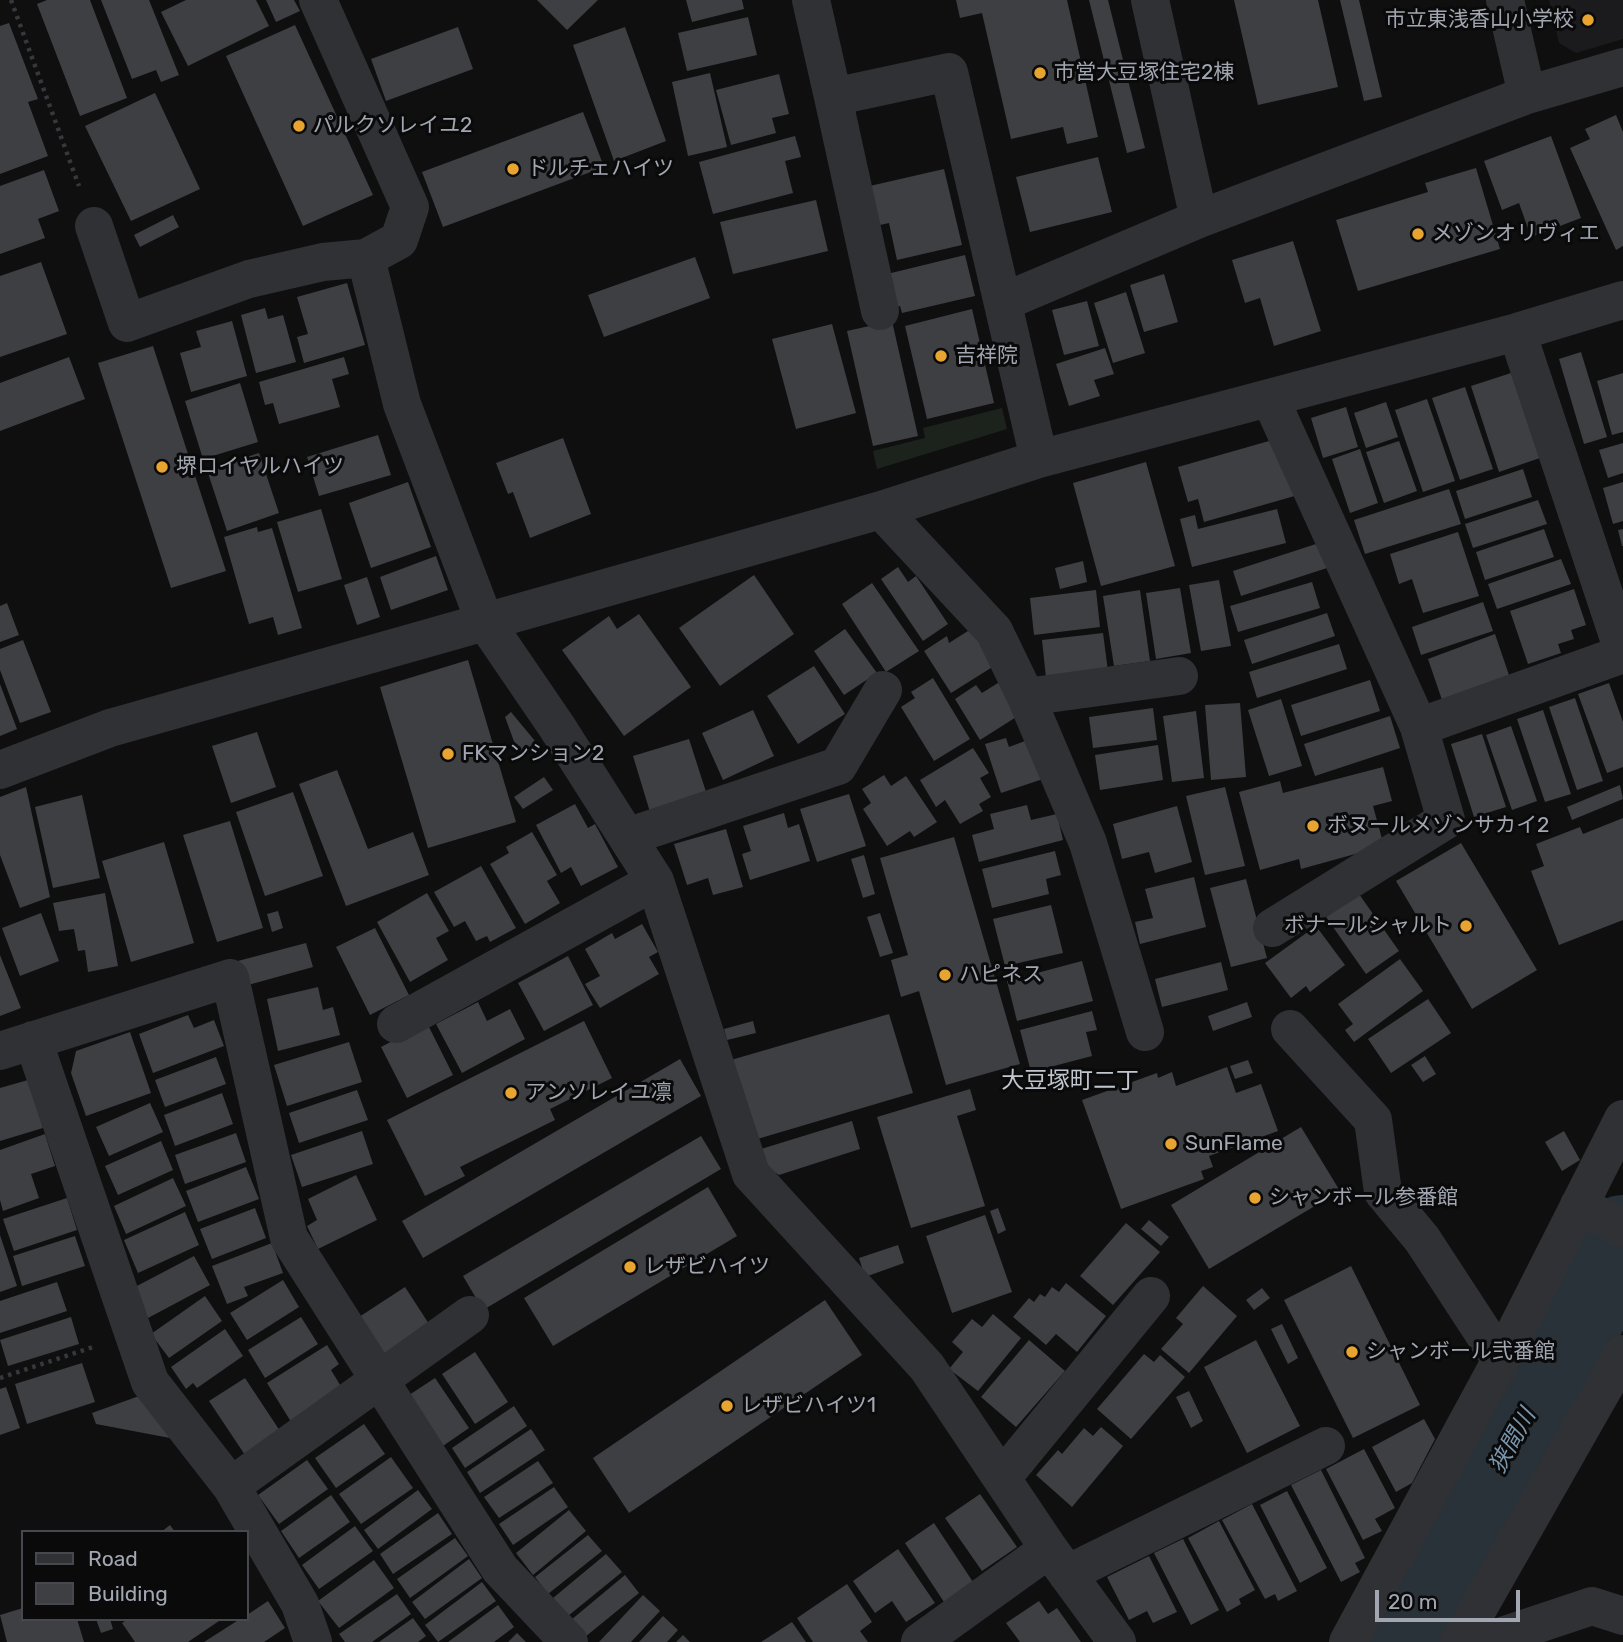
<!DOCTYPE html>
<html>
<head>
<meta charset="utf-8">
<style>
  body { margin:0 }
  #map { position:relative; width:1623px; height:1642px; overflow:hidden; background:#0f0f10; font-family:Rubik,sans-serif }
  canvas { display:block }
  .legend { position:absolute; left:21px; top:1530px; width:228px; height:91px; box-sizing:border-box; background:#0a0a0b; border:2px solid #46484d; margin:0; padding:9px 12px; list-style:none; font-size:21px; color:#a1a6b1 }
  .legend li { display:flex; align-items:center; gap:14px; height:35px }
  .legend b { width:35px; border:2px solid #46484d }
  .scale { position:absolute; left:1375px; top:1590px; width:145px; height:32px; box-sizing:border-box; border:4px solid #a1a6b1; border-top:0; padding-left:9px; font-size:21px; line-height:24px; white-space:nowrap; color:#a1a6b1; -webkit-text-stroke:5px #0a0a0b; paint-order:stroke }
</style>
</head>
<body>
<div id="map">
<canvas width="1623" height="1642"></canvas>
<ul class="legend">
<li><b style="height:9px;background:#303135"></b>Road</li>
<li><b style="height:19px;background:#3e3f43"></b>Building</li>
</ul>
<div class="scale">20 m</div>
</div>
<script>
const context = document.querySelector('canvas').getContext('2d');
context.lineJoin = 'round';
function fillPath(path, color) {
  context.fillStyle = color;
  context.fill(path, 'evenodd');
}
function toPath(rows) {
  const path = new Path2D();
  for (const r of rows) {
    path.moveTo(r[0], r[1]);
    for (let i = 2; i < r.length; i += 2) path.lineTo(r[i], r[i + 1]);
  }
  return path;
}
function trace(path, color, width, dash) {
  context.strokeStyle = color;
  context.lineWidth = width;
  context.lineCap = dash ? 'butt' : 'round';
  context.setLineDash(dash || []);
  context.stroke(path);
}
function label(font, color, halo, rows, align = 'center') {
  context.font = font + ' Rubik,"Noto Sans JP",sans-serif';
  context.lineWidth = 6;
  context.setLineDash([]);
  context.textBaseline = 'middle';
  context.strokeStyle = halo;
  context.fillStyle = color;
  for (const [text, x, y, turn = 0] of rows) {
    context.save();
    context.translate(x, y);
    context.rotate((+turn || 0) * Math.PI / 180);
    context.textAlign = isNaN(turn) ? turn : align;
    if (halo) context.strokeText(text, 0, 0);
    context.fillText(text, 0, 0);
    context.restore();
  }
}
const built = toPath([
  [1549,0,1623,0,1623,39,1576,53,1559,43]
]);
const green = toPath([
  [1002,408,1007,429,877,469,873,451,925,438,923,428]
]);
const river = toPath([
  [1403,1642,1623,1239]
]);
const building = toPath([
  [47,0,90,0,127,98,80,116,37,4],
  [101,0,149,0,179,75,161,82,156,70,132,79],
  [186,0,256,0,269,26,188,66,161,12],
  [266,0,294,0,300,11,276,22],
  [537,0,598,0,567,30],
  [686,0,742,0,744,9,692,22],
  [956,0,1067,0,1098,137,1067,144,1063,127,1011,139,982,13,960,18],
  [1089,0,1108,0,1145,148,1127,153],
  [1234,0,1318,0,1338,87,1258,105],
  [1340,0,1359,0,1382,97,1364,101],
  [748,17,757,55,687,71,678,33],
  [9,23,38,99,28,102,48,156,0,174,0,26],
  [295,25,373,195,303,226,226,56],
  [458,27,473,69,386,101,371,59],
  [625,27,666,141,614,161,573,45],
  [710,73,727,147,688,156,672,82],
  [779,74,789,114,772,118,776,133,731,145,716,90],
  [155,93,200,189,131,221,85,126],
  [583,112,604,167,443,227,422,172],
  [1616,115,1623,132,1623,246,1616,250,1570,148,1590,139,1585,129],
  [795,136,801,157,785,161,793,193,713,214,699,162],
  [1551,136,1581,218,1531,237,1519,203,1502,210,1484,161],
  [1098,157,1112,212,1030,232,1016,177],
  [1476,168,1500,249,1358,291,1336,220,1428,192,1425,183],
  [944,169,962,245,897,260,889,223,871,227,861,188],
  [44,170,59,211,38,219,45,238,0,254,0,186],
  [816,200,828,251,733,274,720,222],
  [173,215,179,227,140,247,134,235],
  [1293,241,1321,331,1274,346,1260,298,1245,303,1232,260],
  [965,255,975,296,902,313,900,306,891,308,883,275],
  [695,257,710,298,604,337,588,295],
  [41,262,67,334,0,357,0,276],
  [1164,274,1178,322,1144,332,1130,285],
  [347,283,365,345,304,363,297,337,308,334,297,297],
  [1126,292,1145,353,1113,363,1094,303],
  [1087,301,1099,346,1064,355,1052,310],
  [265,308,268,319,283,315,296,362,256,373,241,315],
  [972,309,994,403,927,419,905,326],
  [232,321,247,376,191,392,180,353,201,347,196,331],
  [892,321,918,436,873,446,847,331],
  [832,324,856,413,796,429,772,339],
  [153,346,226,571,171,588,98,363],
  [1105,348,1114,374,1094,380,1100,396,1069,406,1056,364],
  [1581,352,1607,437,1584,444,1559,359],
  [69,357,85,399,0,431,0,383],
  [344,357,349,374,332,379,340,407,279,424,273,403,265,405,259,382],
  [1511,373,1540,458,1499,472,1471,386],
  [1623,373,1623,432,1612,435,1597,381],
  [240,383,258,442,203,459,185,401],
  [1465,387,1493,469,1460,480,1432,398],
  [1427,399,1455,481,1423,492,1395,410],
  [1386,402,1398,437,1366,448,1354,413],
  [1346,407,1358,447,1323,458,1311,418],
  [378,435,391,475,319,496,307,457],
  [563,438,591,514,530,538,513,492,508,494,496,463],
  [1276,439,1298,495,1204,522,1198,499,1188,502,1178,467],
  [1399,441,1417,491,1384,503,1366,452],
  [1623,443,1623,473,1608,478,1599,450],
  [1360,449,1378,503,1350,513,1332,459],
  [259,453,279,513,227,531,207,470],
  [1146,462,1175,566,1101,586,1073,483],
  [1523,469,1532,497,1465,519,1456,491],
  [408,482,431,547,371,568,349,503],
  [1623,482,1623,521,1613,524,1603,488],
  [1449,489,1461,524,1365,554,1354,520],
  [1538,500,1547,524,1473,548,1465,524],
  [321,509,342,579,298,592,277,522],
  [1277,509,1286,543,1192,567,1180,519,1195,515,1198,529],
  [257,527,258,532,272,528,302,628,278,635,273,617,249,624,224,537],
  [1544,529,1554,557,1485,580,1476,552],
  [1623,529,1623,546,1622,546,1618,530],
  [1458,532,1479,596,1423,613,1412,579,1399,584,1390,554],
  [1319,543,1327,568,1241,596,1233,571],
  [436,556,448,590,391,610,380,577],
  [1561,559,1571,584,1497,609,1488,584],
  [1083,561,1087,582,1060,589,1055,568],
  [898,567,908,582,916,576,948,624,923,641,881,579],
  [754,575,794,634,720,686,679,628],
  [367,577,380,617,357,625,344,585],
  [1219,580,1231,646,1201,651,1189,585],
  [1312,582,1320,608,1238,632,1230,606],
  [872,583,919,651,886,672,842,604],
  [1180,588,1191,653,1156,659,1146,593],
  [1574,589,1586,625,1571,630,1574,639,1558,644,1561,653,1528,664,1510,611],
  [1096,590,1100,627,1034,635,1030,598],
  [1140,590,1150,661,1114,666,1103,596],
  [1483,602,1493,631,1421,655,1412,627],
  [7,603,19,635,0,642,0,606],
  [1327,613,1335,636,1252,664,1244,640],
  [639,614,691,687,624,736,562,650,609,616,617,629],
  [845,629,877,673,844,695,814,651],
  [971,629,994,666,951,693,924,651,947,636,949,643],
  [1103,633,1108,671,1046,678,1042,640],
  [1495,634,1509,675,1442,700,1428,659],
  [23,640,51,712,20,723,0,670,0,649],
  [1339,644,1347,669,1257,698,1249,672],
  [468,660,516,822,428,848,380,687],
  [814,666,845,714,798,744,767,696],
  [933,678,970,739,934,761,901,707,915,698,911,692],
  [1370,680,1380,711,1301,736,1291,705],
  [1001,681,1021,714,980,740,955,699,976,685,982,693],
  [1609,683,1623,722,1623,767,1607,773,1578,694],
  [0,684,17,729,0,736],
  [1575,698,1603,781,1577,790,1549,707],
  [1281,699,1302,766,1269,776,1248,710],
  [1240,703,1246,777,1211,780,1205,705],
  [1153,708,1157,740,1093,748,1089,717],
  [753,710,774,756,723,780,702,733],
  [1543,710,1571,794,1545,802,1517,719],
  [1196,711,1204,778,1172,782,1163,716],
  [511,712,540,747,519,755,505,717],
  [1390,716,1400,748,1315,776,1304,744],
  [1511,726,1537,801,1512,810,1486,735],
  [257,732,276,787,231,803,212,746],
  [1482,734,1506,807,1474,817,1451,744],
  [1006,738,1009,747,1033,738,1046,778,1001,793,985,744],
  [689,739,707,795,650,812,633,756],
  [1158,745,1163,780,1100,790,1095,755],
  [973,748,989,773,980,778,991,797,979,804,983,811,960,824,945,800,936,807,920,780],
  [1383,767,1392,801,1373,806,1384,846,1301,869,1299,859,1260,870,1239,792,1280,781,1283,793],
  [337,770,368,849,413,832,429,875,346,906,299,784],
  [884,775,891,786,906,776,937,822,914,837,910,831,887,846,863,809,871,803,862,789],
  [544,777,553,790,523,809,514,797],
  [1620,785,1623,799,1572,820,1567,807],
  [26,787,50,897,20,908,0,855,0,797],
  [1225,787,1245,866,1205,875,1186,796],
  [293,792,323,876,265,896,236,812],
  [849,794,866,846,817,862,800,809],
  [82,795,100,878,53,888,35,807],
  [575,804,588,828,595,824,618,867,581,886,571,867,561,873,536,825],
  [1027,805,1031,820,1057,814,1063,840,979,862,972,835,994,829,990,814],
  [1177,806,1192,862,1155,873,1149,852,1122,859,1113,824],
  [784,813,788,828,799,824,810,861,750,880,742,854,751,851,743,826],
  [1623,818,1623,920,1559,945,1531,871,1544,866,1536,844,1580,827,1583,834],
  [230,821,263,928,217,942,183,835],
  [726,829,743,887,713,895,708,878,687,885,674,844],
  [532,832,557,875,547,881,560,903,525,924,490,864,509,853,506,847],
  [954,837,1020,1064,946,1085,919,991,901,997,891,960,908,955,880,858],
  [164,842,194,943,131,962,102,861],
  [1461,843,1537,970,1472,1009,1396,881],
  [1055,851,1061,875,1046,879,1049,894,992,908,982,869],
  [864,855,875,894,863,898,851,859],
  [481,866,516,928,490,942,487,936,476,941,465,921,454,927,434,892],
  [1194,877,1206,927,1140,944,1135,922,1153,918,1145,889],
  [1246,879,1267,958,1231,967,1210,888],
  [105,893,118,966,88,972,85,950,78,951,74,929,59,931,53,903],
  [427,893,449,931,436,938,448,960,410,982,377,922],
  [1359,894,1399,951,1366,974,1326,917],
  [1051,905,1063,953,1005,966,993,919],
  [278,911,283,928,272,932,267,914],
  [41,913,59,961,20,976,2,928],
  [880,913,893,953,880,957,867,917],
  [642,924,658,952,649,957,659,974,600,1008,585,984,600,976,585,949,612,933,615,939],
  [1316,926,1345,965,1310,992,1306,986,1291,998,1265,963],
  [375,928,409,995,370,1015,336,947],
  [306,943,313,967,241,987,234,962],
  [0,955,21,1008,0,1016],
  [568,956,593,1005,544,1031,518,983],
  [1400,959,1423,991,1354,1042,1345,1030,1353,1024,1338,1004],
  [1082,961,1093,1001,1017,1021,1007,981],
  [1221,962,1228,990,1162,1007,1155,979],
  [318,987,323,1010,333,1007,340,1035,278,1051,267,999],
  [1428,999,1451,1033,1391,1073,1368,1039],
  [478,1002,487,1021,510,1009,525,1039,462,1073,436,1024],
  [1247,1002,1252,1017,1213,1031,1208,1016],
  [1092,1011,1097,1030,1086,1032,1092,1056,1031,1072,1020,1030],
  [889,1014,913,1093,754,1140,731,1060],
  [188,1015,194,1028,214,1020,224,1046,153,1073,139,1034],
  [584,1021,612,1078,550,1109,555,1120,460,1167,465,1176,425,1196,387,1120],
  [753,1021,756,1033,727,1040,724,1029],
  [427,1023,453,1075,407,1098,381,1047],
  [130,1032,151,1093,86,1116,71,1073,76,1051],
  [349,1042,362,1082,287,1106,274,1065],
  [1425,1056,1436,1074,1423,1082,1411,1065],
  [216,1057,226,1084,165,1107,155,1080],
  [680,1059,701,1096,423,1258,402,1221],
  [1248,1060,1253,1073,1235,1079,1230,1066],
  [1227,1067,1236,1093,1261,1084,1278,1131,1209,1156,1213,1167,1201,1171,1204,1179,1121,1209,1082,1100,1157,1073,1158,1078,1172,1072,1176,1086],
  [28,1080,43,1128,0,1141,0,1088],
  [970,1089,976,1110,957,1116,985,1206,911,1228,877,1117],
  [357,1090,368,1120,299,1143,289,1113],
  [222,1093,233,1124,175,1146,164,1115],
  [150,1103,163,1132,109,1156,96,1127],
  [852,1121,860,1149,779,1175,767,1167,761,1149],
  [1301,1127,1340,1191,1209,1269,1171,1205],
  [362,1131,373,1164,302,1187,291,1155],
  [1564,1131,1580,1160,1562,1171,1545,1142],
  [236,1133,246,1162,185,1184,175,1155],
  [45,1134,55,1166,31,1174,39,1198,3,1211,0,1200,0,1150],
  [701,1136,721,1169,483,1310,463,1276],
  [161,1141,173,1170,118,1195,105,1166],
  [246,1167,259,1199,198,1222,186,1191],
  [356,1175,377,1220,318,1249,307,1226,317,1220,308,1199],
  [173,1178,186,1206,126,1234,114,1206],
  [708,1187,737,1236,553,1346,524,1298],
  [67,1198,77,1230,14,1251,3,1219],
  [255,1208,266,1238,212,1259,200,1229],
  [998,1208,1006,1230,998,1234,990,1211],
  [185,1212,199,1245,138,1273,124,1240],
  [985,1215,1012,1292,952,1313,926,1236],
  [1149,1220,1169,1237,1161,1246,1141,1229],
  [1126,1223,1160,1252,1113,1305,1080,1276],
  [0,1235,17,1286,0,1292],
  [75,1236,85,1266,22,1286,13,1256],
  [272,1243,283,1273,244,1287,248,1296,227,1304,212,1266],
  [898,1245,904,1263,865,1277,859,1258],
  [194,1256,210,1285,148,1318,133,1288],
  [1351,1266,1420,1405,1353,1438,1284,1300],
  [283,1280,299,1307,247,1340,230,1313],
  [57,1282,67,1311,0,1333,0,1301],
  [1066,1283,1106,1316,1077,1352,1056,1334,1046,1345,1013,1317,1029,1298,1034,1302,1040,1294,1045,1297,1052,1287,1059,1292],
  [1203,1286,1237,1316,1189,1373,1161,1349,1183,1324,1176,1318],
  [405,1287,431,1327,384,1358,359,1317],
  [1262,1288,1270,1298,1254,1310,1246,1300],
  [205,1296,222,1321,169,1358,151,1334],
  [825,1300,862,1355,629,1513,593,1458],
  [993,1314,1021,1338,978,1391,949,1369,963,1352,952,1342,972,1319,982,1327],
  [71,1317,79,1344,8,1366,0,1340],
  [301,1317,318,1344,265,1378,248,1350],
  [1282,1324,1298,1358,1288,1364,1271,1329],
  [225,1329,243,1356,197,1388,193,1383,186,1389,171,1367],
  [1029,1340,1065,1371,1016,1427,981,1397],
  [1256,1340,1300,1426,1247,1453,1204,1367],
  [327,1345,339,1364,331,1370,345,1393,293,1425,267,1383],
  [475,1352,508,1402,475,1424,442,1374],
  [1144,1354,1154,1362,1160,1355,1185,1377,1131,1439,1097,1409],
  [82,1363,95,1402,27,1424,15,1384],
  [245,1378,282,1434,247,1458,209,1401],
  [435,1378,469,1428,440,1448,406,1397],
  [6,1387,20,1428,0,1435,0,1389],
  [1189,1391,1203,1421,1191,1428,1176,1397],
  [139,1396,170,1438,96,1424,92,1413],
  [514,1406,527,1426,465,1468,452,1448],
  [1424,1419,1435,1439,1412,1483,1396,1492,1372,1447],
  [364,1424,385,1454,336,1488,315,1458],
  [1101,1427,1123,1446,1072,1507,1036,1475,1058,1450,1062,1454,1084,1428,1093,1436],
  [531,1429,545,1450,480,1493,467,1472],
  [1364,1449,1395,1508,1375,1519,1382,1531,1363,1540,1326,1469],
  [391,1457,413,1488,361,1524,339,1494],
  [307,1460,328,1489,279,1524,258,1495],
  [538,1461,553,1483,499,1518,484,1497],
  [1321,1470,1365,1558,1355,1563,1360,1572,1341,1582,1291,1485],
  [554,1487,568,1507,513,1545,499,1524],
  [418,1490,432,1509,378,1549,364,1530],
  [1287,1491,1327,1568,1300,1583,1260,1505],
  [980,1494,1017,1547,982,1571,945,1518],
  [331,1495,350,1522,299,1558,281,1531],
  [1252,1504,1297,1591,1278,1601,1275,1594,1265,1599,1222,1520],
  [569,1510,586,1531,533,1575,516,1553],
  [438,1513,452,1534,393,1574,380,1554],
  [1219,1521,1255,1590,1239,1599,1241,1604,1227,1612,1188,1538],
  [934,1523,973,1582,944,1602,905,1543],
  [170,1525,175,1532,161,1532],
  [355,1526,373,1551,319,1589,302,1565],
  [588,1535,602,1551,548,1594,535,1577],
  [455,1538,468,1556,410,1598,397,1579],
  [1183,1539,1219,1610,1191,1625,1154,1553],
  [898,1549,935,1603,906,1622,892,1601,875,1613,853,1581],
  [606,1554,622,1572,568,1616,553,1598],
  [1149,1556,1177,1612,1153,1623,1147,1611,1129,1620,1107,1577],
  [469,1559,482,1578,425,1619,412,1602],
  [374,1560,394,1588,339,1628,318,1601],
  [625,1575,639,1593,585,1637,571,1620],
  [482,1582,496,1601,438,1642,425,1625],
  [847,1584,872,1622,860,1631,868,1642,813,1642,797,1618],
  [397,1594,411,1614,372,1642,345,1642,339,1634],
  [643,1595,660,1611,631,1642,599,1642],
  [268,1601,285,1628,264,1642,204,1642,240,1619,247,1619,247,1615],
  [1039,1601,1048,1614,1057,1608,1081,1642,1020,1642,1006,1623],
  [498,1605,514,1627,494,1642,448,1642],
  [23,1608,23,1619,77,1619,84,1642,7,1642,0,1615],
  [663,1616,678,1630,667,1642,639,1642],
  [413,1618,426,1636,418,1642,379,1642],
  [96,1619,110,1619,113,1629,101,1633],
  [128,1619,222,1619,188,1642,135,1642,122,1623],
  [792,1622,806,1642,761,1642],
  [517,1633,526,1642,508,1642],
  [683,1635,690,1642,676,1642]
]);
const path = toPath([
  [11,0,79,186],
  [0,1378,93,1347]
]);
const minor = toPath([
  [318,0,410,207,399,240,366,258,402,404,484,620,557,727,655,881,751,1174,927,1367,1049,1549,1117,1642],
  [811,0,833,97,949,72,1039,459],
  [1150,0,1199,219],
  [1505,0,1527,95],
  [833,97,880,311],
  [94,226,127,323,249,279,323,262,366,258],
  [1003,302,1199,219,1527,95,1623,67],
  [1517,332,1623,651],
  [1270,398,1419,727,1623,654],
  [881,510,994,631,1026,697,1088,843,1145,1032],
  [1026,697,1179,676],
  [0,770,110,728,881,510,1039,459,1517,332,1623,300],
  [627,837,838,766,883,690],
  [1272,928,1446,820,1419,727],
  [396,1024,655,881],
  [1290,1029,1373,1120,1383,1192,1422,1239,1501,1360],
  [33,1040,150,1382,231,1486,300,1604,313,1642],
  [0,1051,230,978,289,1238,500,1569,569,1642],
  [1579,1205,1623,1228],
  [1002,1478,1151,1296],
  [231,1486,470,1315],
  [1067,1574,1326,1446],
  [920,1642,1049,1549],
  [1348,1642,1501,1360,1623,1119],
  [1459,1642,1623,1354],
  [1484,1642,1592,1606,1623,1616]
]);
const markers = [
  [1588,20,7,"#e7a430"],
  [1040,73,7,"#e7a430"],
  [299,126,7,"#e7a430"],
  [513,169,7,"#e7a430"],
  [1418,234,7,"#e7a430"],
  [941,356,7,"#e7a430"],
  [162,467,7,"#e7a430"],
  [448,754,7,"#e7a430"],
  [1313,826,7,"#e7a430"],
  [1466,926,7,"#e7a430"],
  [945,975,7,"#e7a430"],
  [511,1093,7,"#e7a430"],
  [1171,1144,7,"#e7a430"],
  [1255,1198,7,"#e7a430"],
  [630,1267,7,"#e7a430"],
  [1352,1352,7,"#e7a430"],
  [727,1406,7,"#e7a430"]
];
const poiNames = [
  ["市立東浅香山小学校",1574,20,"right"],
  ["市営大豆塚住宅2棟",1054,73],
  ["パルクソレイユ2",313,126],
  ["ドルチェハイツ",527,169],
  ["メゾンオリヴィエ",1432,234],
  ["吉祥院",955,356],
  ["堺ロイヤルハイツ",176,467],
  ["FKマンション2",462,754],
  ["ボヌールメゾンサカイ2",1327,826],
  ["ボナールシャルト",1452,926,"right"],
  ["ハピネス",959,975],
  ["アンソレイユ凛",525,1093],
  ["SunFlame",1185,1144],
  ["シャンボール参番館",1269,1198],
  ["レザビハイツ",644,1267],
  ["シャンボール弐番館",1366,1352],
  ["レザビハイツ1",741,1406]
];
const neighbourhoodNames = [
  ["大豆塚町二丁",1070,1081]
];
const waterNames = [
  ["狭間川",1513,1441,-61]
];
fillPath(built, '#1b1b1d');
fillPath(green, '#1c231c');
trace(river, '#293238', 88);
fillPath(building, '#3e3f43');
trace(path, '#36383c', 4.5, [3.5, 5]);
trace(minor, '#303135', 38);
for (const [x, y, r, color] of markers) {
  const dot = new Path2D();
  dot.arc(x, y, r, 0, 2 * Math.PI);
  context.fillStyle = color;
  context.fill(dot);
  trace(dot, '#0a0a0b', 2.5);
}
label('21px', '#a1a6b1', '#0a0a0b', poiNames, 'left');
label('23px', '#c1c5cd', '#0a0a0b', neighbourhoodNames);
label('italic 23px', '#7995ab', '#0a0a0b', waterNames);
</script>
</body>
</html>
